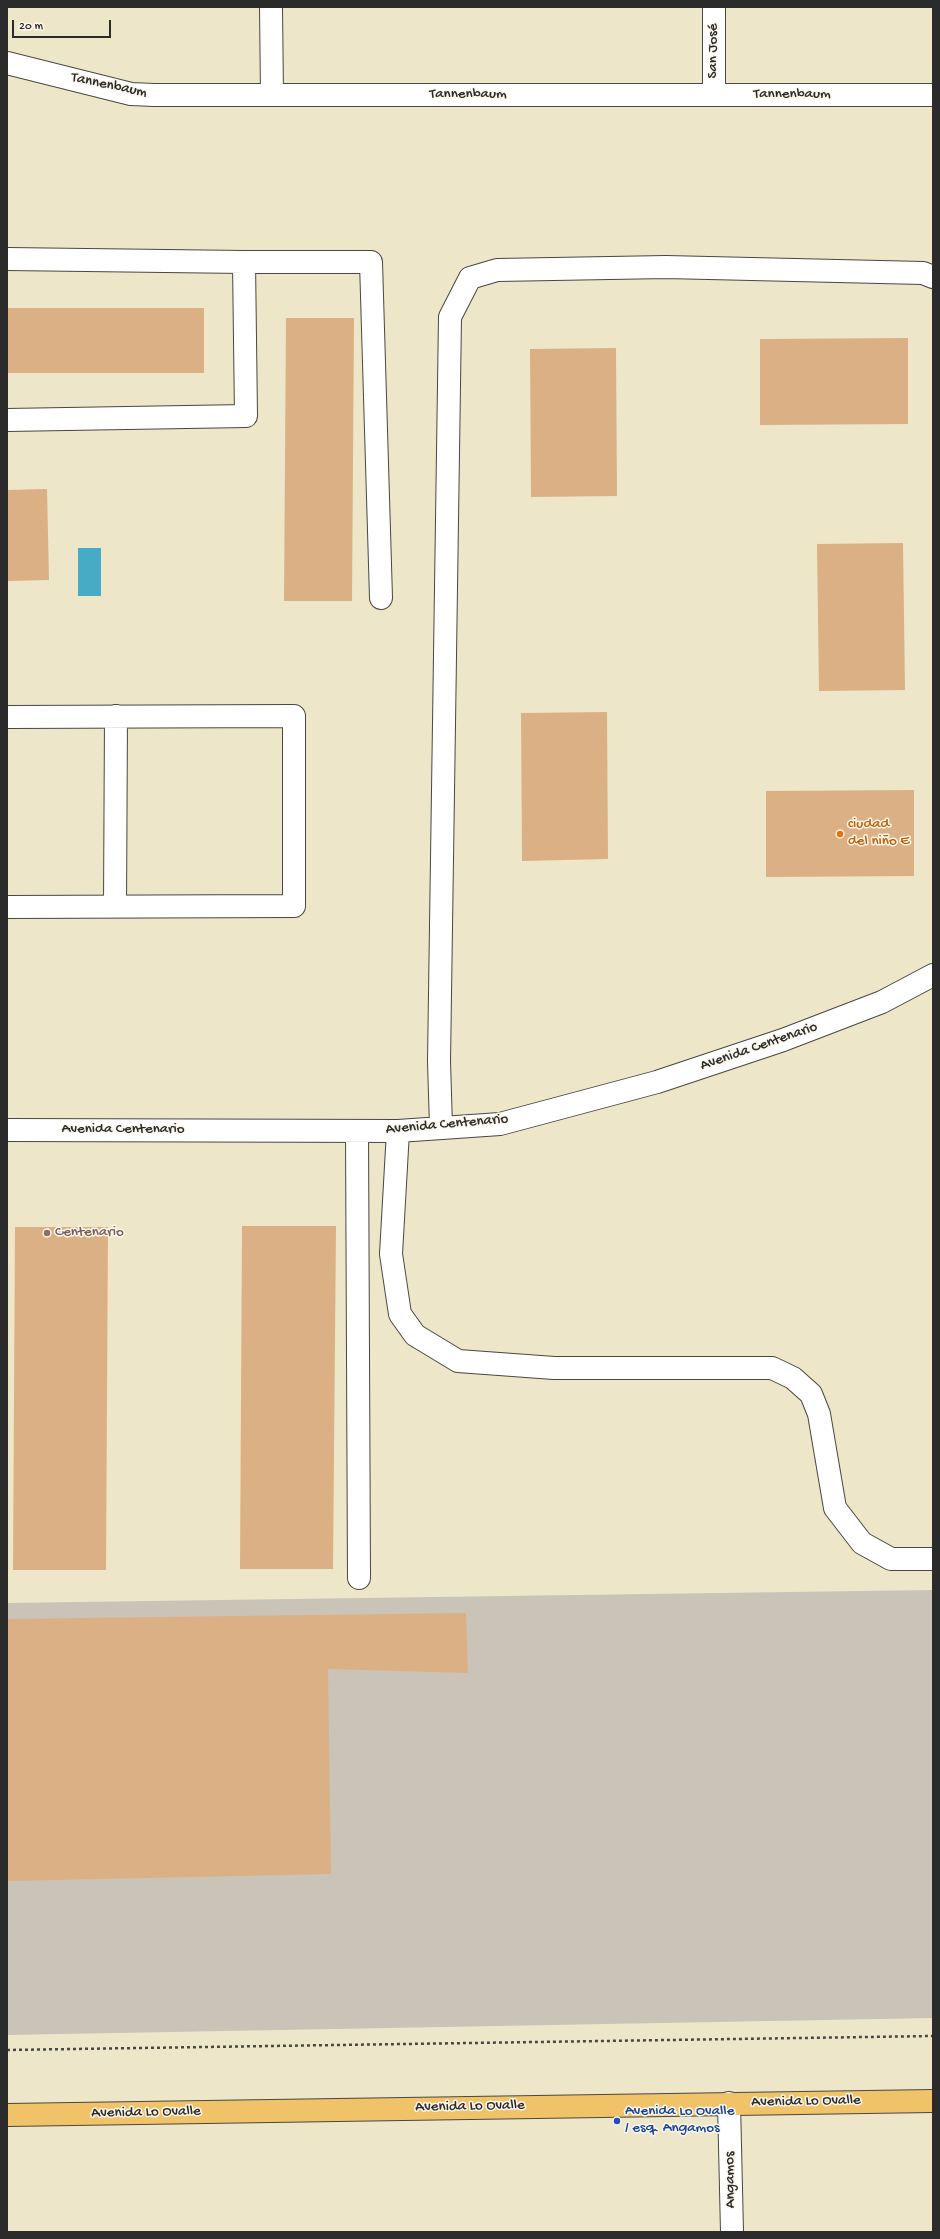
<!DOCTYPE html>
<html>
<head>
<meta charset="utf-8">
<style>
  body { margin:0 }
  #map { position:relative; width:940px; height:2239px; overflow:hidden; background:#eee6c8; font-family:"Gochi Hand",sans-serif }
  canvas { display:block }
  .frame { position:absolute; inset:0; border:8px solid #2b2b2b; pointer-events:none }
  .scale { position:absolute; left:12px; top:20px; width:99px; height:18px; box-sizing:border-box; border:2px solid #2b2b2b; border-top:0; padding-left:5px; font-size:12px; line-height:14px; white-space:nowrap; color:#2b2b2b; -webkit-text-stroke:3px #fbf7ec; paint-order:stroke }
</style>
</head>
<body>
<div id="map">
<canvas width="940" height="2239"></canvas>
<div class="frame"></div>
<div class="scale">20 m</div>
</div>
<script>
const context = document.querySelector('canvas').getContext('2d');
context.lineJoin = 'round';
function fillPath(path, color) {
  context.fillStyle = color;
  context.fill(path, 'evenodd');
}
function toPath(rows) {
  const path = new Path2D();
  for (const r of rows) {
    path.moveTo(r[0], r[1]);
    for (let i = 2; i < r.length; i += 2) path.lineTo(r[i], r[i + 1]);
  }
  return path;
}
function trace(path, color, width, dash) {
  context.strokeStyle = color;
  context.lineWidth = width;
  context.lineCap = dash ? 'butt' : 'round';
  context.setLineDash(dash || []);
  context.stroke(path);
}
function label(font, color, halo, rows, align = 'center') {
  context.font = font + ' "Gochi Hand",sans-serif';
  context.lineWidth = 3;
  context.setLineDash([]);
  context.textBaseline = 'middle';
  context.strokeStyle = halo;
  context.fillStyle = color;
  for (const [text, x, y, turn = 0] of rows) {
    context.save();
    context.translate(x, y);
    context.rotate((+turn || 0) * Math.PI / 180);
    context.textAlign = isNaN(turn) ? turn : align;
    if (halo) context.strokeText(text, 0, 0);
    context.fillText(text, 0, 0);
    context.restore();
  }
}
const industrial = toPath([
  [933,1590,933,2018,7,2035,7,1603]
]);
const water = toPath([
  [78,548,101,548,101,596,78,596]
]);
const building = toPath([
  [7,308,204,308,204,373,7,373],
  [286,318,354,318,352,601,284,601],
  [908,338,908,424,760,425,760,339],
  [616,348,617,496,531,497,530,349],
  [47,489,49,580,7,581,7,490],
  [903,543,905,690,819,691,817,544],
  [607,712,608,859,522,861,521,713],
  [914,790,914,876,766,877,766,791],
  [242,1226,336,1226,333,1569,240,1569],
  [15,1227,108,1227,106,1570,13,1570],
  [466,1613,468,1673,328,1669,331,1874,7,1881,7,1619]
]);
const path = toPath([
  [7,2050,933,2036]
]);
const minor = toPath([
  [271,7,272,95],
  [714,7,714,95],
  [7,63,131,94,154,95,933,95],
  [7,259,244,262,246,416,7,420],
  [244,262,371,262,381,598],
  [7,717,294,716,294,906,7,907],
  [115,906,116,716],
  [441,1127,439,1061,450,317,470,278,497,270,666,267,923,273,933,277],
  [7,1130,398,1131,500,1124,657,1082,783,1040,882,1002,933,975],
  [357,1131,359,1578],
  [398,1131,391,1254,400,1314,415,1335,458,1361,554,1368,772,1368,793,1378,811,1394,819,1414,835,1508,862,1543,891,1559,933,1559],
  [729,2103,732,2232]
]);
const major = toPath([
  [7,2115,933,2101]
]);
const markers = [
  [840,834,4,"#e8710a"],
  [47,1233,4,"#8d6e63"],
  [617,2121,4,"#1a4fb4"]
];
const streetNames = [
  ["San José",714,51,-90],
  ["Tannenbaum",109,86,12],
  ["Tannenbaum",468,95],
  ["Tannenbaum",792,95],
  ["Avenida Centenario",759,1047,-19],
  ["Avenida Centenario",447,1125,-5],
  ["Avenida Centenario",123,1130],
  ["Avenida Lo Ovalle",806,2102,-1],
  ["Avenida Lo Ovalle",470,2107,-1],
  ["Avenida Lo Ovalle",146,2113,-1],
  ["Angamos",731,2180,-91]
];
const foodNames = [
  ["ciudad",848,825],
  ["del niño E",848,842]
];
const educationNames = [
  ["Centenario",55,1233]
];
const transitNames = [
  ["Avenida Lo Ovalle",625,2112],
  ["/ esq. Angamos",625,2129]
];
fillPath(industrial, '#cac3b8');
fillPath(water, '#46acc5');
fillPath(building, '#dbb085');
trace(minor, '#484743', 24);
trace(major, '#484743', 24);
trace(path, '#484743', 2.5, [3, 3]);
trace(minor, '#fff', 22);
trace(major, '#f1c369', 22);
for (const [x, y, r, color] of markers) {
  const dot = new Path2D();
  dot.arc(x, y, r, 0, 2 * Math.PI);
  context.fillStyle = color;
  context.fill(dot);
  trace(dot, '#fbf7ec', 1.5);
}
label('15px', '#2b2b2b', '#fbf7ec', streetNames);
label('15px', '#c56008', '#fbf7ec', foodNames, 'left');
label('15px', '#785e54', '#fbf7ec', educationNames, 'left');
label('15px', '#164399', '#fbf7ec', transitNames, 'left');
</script>
</body>
</html>
